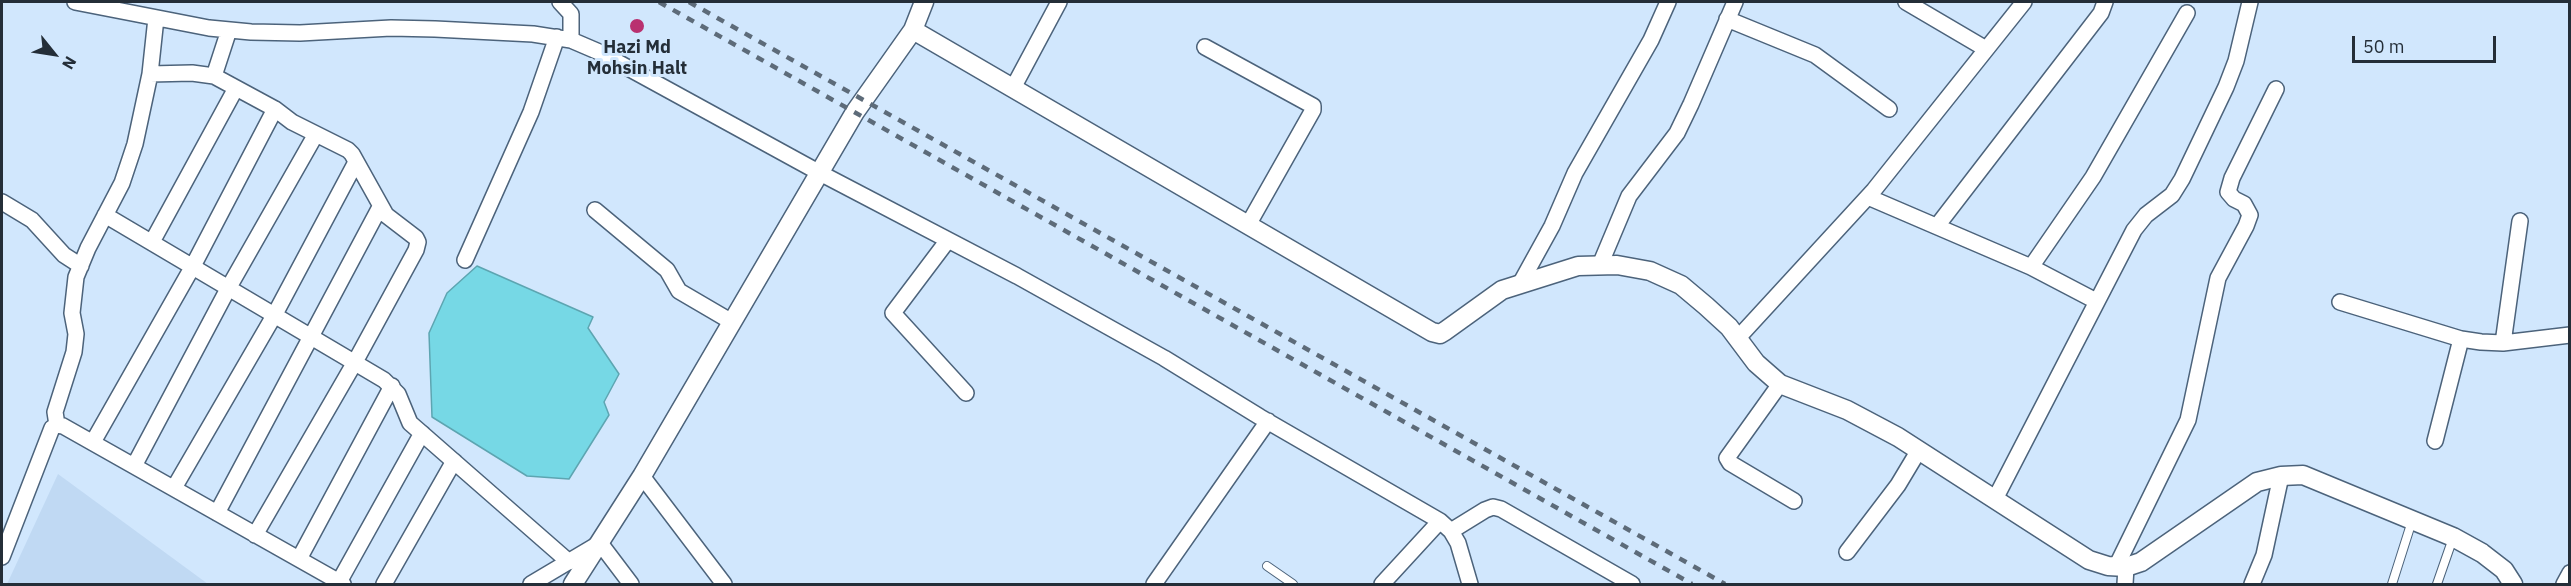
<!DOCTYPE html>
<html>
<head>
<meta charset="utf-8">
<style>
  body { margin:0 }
  #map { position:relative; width:2571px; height:586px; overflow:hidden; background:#d1e7fd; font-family:"IBM Plex Sans",sans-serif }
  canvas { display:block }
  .frame { position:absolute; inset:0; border:3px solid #242e38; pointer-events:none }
  .north { position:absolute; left:24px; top:24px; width:60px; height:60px; -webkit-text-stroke:4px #d1e7fd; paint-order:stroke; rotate:120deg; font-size:16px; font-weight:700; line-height:24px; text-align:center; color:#242e38 }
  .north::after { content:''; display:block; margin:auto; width:21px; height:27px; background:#242e38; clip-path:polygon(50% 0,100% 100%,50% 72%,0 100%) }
  .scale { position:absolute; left:2352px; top:36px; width:144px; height:27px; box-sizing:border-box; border:3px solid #242e38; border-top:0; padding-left:8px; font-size:18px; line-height:21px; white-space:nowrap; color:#242e38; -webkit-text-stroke:4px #d1e7fd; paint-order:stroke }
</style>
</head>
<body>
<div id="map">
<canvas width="2571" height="586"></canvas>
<div class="frame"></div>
<div class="north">N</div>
<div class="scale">50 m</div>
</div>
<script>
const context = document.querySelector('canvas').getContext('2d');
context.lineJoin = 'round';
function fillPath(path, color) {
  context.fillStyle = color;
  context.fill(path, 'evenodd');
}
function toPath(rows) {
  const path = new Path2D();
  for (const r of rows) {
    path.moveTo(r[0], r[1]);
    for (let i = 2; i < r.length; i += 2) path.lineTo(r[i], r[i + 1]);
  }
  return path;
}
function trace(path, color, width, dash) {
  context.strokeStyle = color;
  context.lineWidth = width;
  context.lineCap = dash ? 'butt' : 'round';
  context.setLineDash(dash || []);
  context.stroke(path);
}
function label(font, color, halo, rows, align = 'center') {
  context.font = font + ' "IBM Plex Sans",sans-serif';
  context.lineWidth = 6;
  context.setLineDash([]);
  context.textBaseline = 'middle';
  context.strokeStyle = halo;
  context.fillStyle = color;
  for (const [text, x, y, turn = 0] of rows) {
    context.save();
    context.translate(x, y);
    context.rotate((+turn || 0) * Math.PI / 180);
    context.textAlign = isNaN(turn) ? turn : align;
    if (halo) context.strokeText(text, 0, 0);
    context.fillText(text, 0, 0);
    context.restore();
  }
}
const built = toPath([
  [58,474,208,584,7,584]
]);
const water = toPath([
  [477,266,593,317,588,328,619,374,604,402,609,415,569,479,527,476,432,417,429,333,447,293,477,266]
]);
const service = toPath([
  [1267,566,1293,584],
  [2392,584,2412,521],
  [2437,584,2453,538]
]);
const minor = toPath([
  [75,2,209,28,251,32,300,33,391,28,435,29,533,34,571,40,599,52,820,173,1017,276,1164,358,1260,417,1440,521,1451,531,1458,543,1470,584],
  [560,2,571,14,571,40],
  [1906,2,1986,49],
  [1727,19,1815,55,1889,109],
  [1205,47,1313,106,1313,110,1248,225],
  [150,74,192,73,214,76,275,109,292,122,348,150,352,154,386,215,416,238,418,242,416,250,355,362,255,535],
  [214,76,229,30],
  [1013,88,1059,2],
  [1868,197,2031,267,2096,301],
  [2,202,32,220,64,255,81,266],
  [595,210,667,270,679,291,732,322],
  [105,215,384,380,398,394,410,423,569,562],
  [1937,226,2101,13,2105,2],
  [948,240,893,313,966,393],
  [152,242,236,88],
  [465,260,531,112,557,37],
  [1600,265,1629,196,1677,133,1691,104,1735,2],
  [2031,267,2093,177,2187,13],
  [1520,284,1552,226,1575,173,1651,40,1668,2],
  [2340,302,2461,339,2481,342,2503,343,2570,335],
  [1737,339,1874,190,2024,2],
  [2503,343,2520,221],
  [1780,384,1727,458,1730,463,1794,501],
  [57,425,55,412,74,352,76,334,72,313,76,277,88,248,122,183,135,144,150,74,156,18],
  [2435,441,2461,339],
  [93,442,193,266,275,109],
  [134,466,229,287,316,134],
  [642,476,724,584],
  [174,488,275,314,356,162],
  [1995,499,2134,230,2146,215,2172,195,2182,179,2226,87,2236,61,2250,2],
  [217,513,380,207],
  [1451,531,1485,510,1493,507,1501,509,1632,584],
  [1847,552,1898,485,1919,450],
  [2,557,52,428,57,425,63,426,343,584],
  [299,559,392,386],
  [2116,567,2188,420,2218,278,2246,226,2250,215,2244,204,2234,199,2228,192,2232,178,2276,89],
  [339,582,422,433],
  [384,584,454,461],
  [531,584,600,543,631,584],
  [1154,584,1268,421],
  [1382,584,1440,521],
  [2125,584,2126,567],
  [2252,584,2264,555,2281,476],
  [2564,584,2570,573]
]);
const tertiary = toPath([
  [913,30,1432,332,1440,334,1445,331,1502,290,1578,266,1617,265,1650,271,1681,285,1706,306,1729,327,1756,363,1780,384,1847,410,1898,437,2089,560,2108,566,2126,567,2141,562,2257,482,2281,476,2303,475,2453,537,2482,553,2504,570,2513,584],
  [573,584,642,476,855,112,913,30,924,2]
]);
const rail = toPath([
  [659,2,1692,584],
  [689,2,1725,584]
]);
const markers = [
  [637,26,8,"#b93170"]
];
const poiNames = [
  ["Hazi Md",637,48],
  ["Mohsin Halt",637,69]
];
fillPath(built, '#c0d9f3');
fillPath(water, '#76d8e5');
trace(water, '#5da5b1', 1.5);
trace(service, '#4c637b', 10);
trace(minor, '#4c637b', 18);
trace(tertiary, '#4c637b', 21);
trace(service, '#fff', 8);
trace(minor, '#fff', 15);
trace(tertiary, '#fff', 18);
trace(rail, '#5d6b79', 4.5, [8, 8]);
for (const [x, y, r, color] of markers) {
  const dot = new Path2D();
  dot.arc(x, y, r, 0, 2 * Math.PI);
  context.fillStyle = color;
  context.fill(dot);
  trace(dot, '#d1e7fd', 2);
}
label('bold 18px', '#242e38', '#d1e7fd', poiNames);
</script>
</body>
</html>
